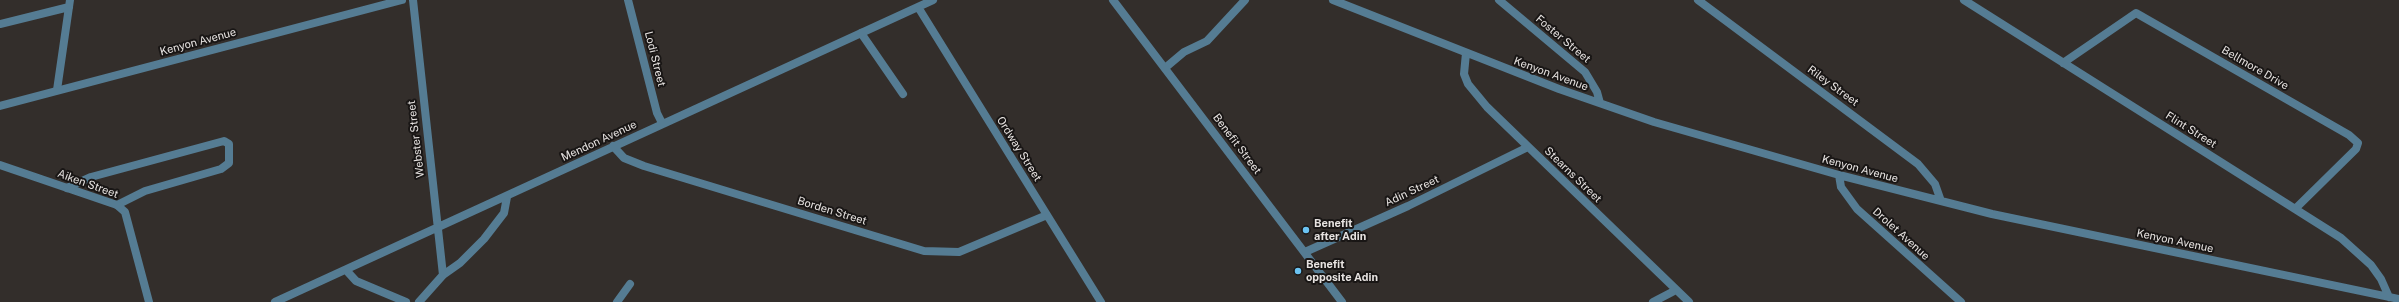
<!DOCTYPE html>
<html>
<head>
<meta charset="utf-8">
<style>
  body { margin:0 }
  canvas { display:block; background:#332e2b }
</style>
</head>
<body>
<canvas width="2399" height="302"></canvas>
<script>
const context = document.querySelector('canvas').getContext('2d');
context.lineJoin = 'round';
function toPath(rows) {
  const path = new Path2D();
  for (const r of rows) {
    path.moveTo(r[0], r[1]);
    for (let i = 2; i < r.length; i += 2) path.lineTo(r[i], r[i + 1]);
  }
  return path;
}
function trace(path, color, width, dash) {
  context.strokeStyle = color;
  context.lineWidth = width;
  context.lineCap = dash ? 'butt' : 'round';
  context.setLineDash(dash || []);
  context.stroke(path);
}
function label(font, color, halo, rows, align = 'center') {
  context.font = font + ' "Public Sans",sans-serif';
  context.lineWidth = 4;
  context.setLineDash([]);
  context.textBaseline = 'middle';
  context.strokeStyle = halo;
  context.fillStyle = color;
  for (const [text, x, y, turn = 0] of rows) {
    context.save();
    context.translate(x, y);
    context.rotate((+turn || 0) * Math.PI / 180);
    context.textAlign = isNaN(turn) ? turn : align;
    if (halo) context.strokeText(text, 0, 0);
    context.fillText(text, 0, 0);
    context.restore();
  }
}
const service = toPath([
  [0,24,69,7],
  [861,33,903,94],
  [1165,68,1184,52,1207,41,1245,0],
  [57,90,70,0],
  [67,188,91,177,224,141,229,144,229,163,221,169,145,191,117,205],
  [617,302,630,284]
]);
const minor = toPath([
  [413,0,443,275],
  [628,0,657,113,662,123],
  [1333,0,1559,89,1654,122,1839,175,1992,214,2399,299],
  [1499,0,1585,72,1597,92,1600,103],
  [1698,0,1918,164,1935,184,1941,201],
  [1964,0,2341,238,2371,265,2381,279,2389,297],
  [918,7,1101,302],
  [1466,53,1464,74,1468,84,1487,107,1689,302],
  [2063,63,2136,13,2349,135,2358,143,2356,149,2295,209],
  [0,106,402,0],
  [613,146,624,158,644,166,924,251,959,252,1047,215],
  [0,165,117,205,125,212,149,302],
  [1839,175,1841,187,1857,209,1961,302],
  [1305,252,1408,206,1528,147],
  [346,270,356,281,406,302],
  [275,302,933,0],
  [419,302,443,275,460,263,484,239,504,213,507,197],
  [1653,302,1676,290]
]);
const tertiary = toPath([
  [1113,0,1342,302]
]);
const markers = [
  [1306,230,4,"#6bc3f2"],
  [1298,271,4,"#6bc3f2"]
];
const streetNames = [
  ["Foster Street",1563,39,40],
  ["Kenyon Avenue",198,42,-15],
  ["Lodi Street",655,59,76],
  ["Bellmore Drive",2255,68,30],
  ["Kenyon Avenue",1551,74,20],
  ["Riley Street",1833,86,36],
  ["Flint Street",2191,130,32],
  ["Webster Street",416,139,-97],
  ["Mendon Avenue",599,141,-25],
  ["Benefit Street",1237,144,53],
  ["Ordway Street",1019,149,58],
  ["Kenyon Avenue",1860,169,15],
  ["Stearns Street",1573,175,44],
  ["Aiken Street",88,184,20],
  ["Adin Street",1412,191,-25],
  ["Borden Street",832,211,17],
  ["Drolet Avenue",1901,234,42],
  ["Kenyon Avenue",2175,241,12]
];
const poiNames = [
  ["Benefit",1314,224],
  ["after Adin",1314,237],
  ["Benefit",1306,265],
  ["opposite Adin",1306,278]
];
trace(service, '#557c93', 8);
trace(minor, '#557c93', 8);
trace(tertiary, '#557c93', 8);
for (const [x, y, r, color] of markers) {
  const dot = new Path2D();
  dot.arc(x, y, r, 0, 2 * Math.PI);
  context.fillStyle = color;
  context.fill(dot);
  trace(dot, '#191615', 1.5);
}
label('11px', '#e7e3e1', '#191615', streetNames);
label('bold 11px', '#e7e3e1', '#191615', poiNames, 'left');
</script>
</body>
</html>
